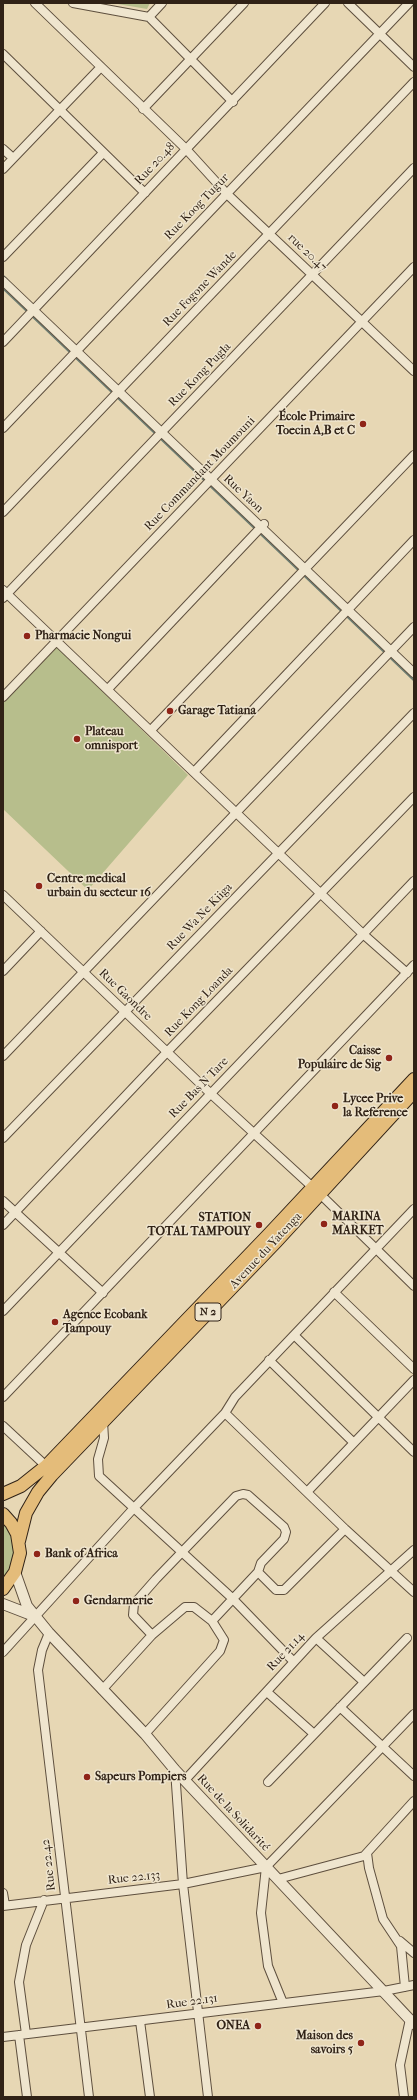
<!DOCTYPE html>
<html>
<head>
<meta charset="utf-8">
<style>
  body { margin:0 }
  #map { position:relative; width:417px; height:2100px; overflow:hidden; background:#e7d7b4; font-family:"IM FELL French Canon",serif }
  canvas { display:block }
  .frame { position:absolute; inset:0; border:4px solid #302216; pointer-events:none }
</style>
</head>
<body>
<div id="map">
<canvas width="417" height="2100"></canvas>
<div class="frame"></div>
</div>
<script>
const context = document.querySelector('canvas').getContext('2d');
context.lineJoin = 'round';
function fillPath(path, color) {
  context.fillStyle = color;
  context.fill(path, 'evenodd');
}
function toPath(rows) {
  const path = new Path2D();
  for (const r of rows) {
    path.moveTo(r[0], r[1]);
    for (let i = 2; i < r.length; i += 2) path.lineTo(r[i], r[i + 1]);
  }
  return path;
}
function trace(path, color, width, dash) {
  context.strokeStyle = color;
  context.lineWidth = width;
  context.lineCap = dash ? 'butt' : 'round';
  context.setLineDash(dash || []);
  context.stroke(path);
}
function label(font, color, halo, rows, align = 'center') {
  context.font = font + ' "IM FELL French Canon",serif';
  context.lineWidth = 3;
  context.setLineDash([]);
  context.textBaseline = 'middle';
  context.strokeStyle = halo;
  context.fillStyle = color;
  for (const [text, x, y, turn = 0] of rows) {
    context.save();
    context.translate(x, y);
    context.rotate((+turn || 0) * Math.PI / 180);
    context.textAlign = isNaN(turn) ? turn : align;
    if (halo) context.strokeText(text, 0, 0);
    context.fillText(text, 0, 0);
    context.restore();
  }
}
const green = toPath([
  [112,3,150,3,147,9],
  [57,647,188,775,88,890,3,809,3,703],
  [3,1521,12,1537,14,1551,12,1565,3,1582]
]);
const stream = toPath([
  [3,276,7,280],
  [3,288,414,680]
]);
const minor = toPath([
  [35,3,186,149,227,194,414,371],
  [73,3,149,17,233,102],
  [348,3,414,67],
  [149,17,162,3],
  [3,54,145,193],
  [143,109,244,3],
  [3,149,13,158],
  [3,169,100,68],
  [3,257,103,153],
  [3,281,414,673],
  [3,342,325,3],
  [3,428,409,3],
  [3,512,414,82],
  [3,590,363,934,407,973],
  [3,598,414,168],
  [108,689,264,524],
  [3,697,414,267],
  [151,730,414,455],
  [194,772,414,540],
  [3,895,210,1093,320,1194,414,1286],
  [3,971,41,931],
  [3,1056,414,627],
  [3,1138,414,713],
  [3,1201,103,1293],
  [3,1225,167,1052,414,797],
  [334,1292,414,1369],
  [3,1311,414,881],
  [294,1335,414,1452],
  [269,1360,353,1442],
  [3,1397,414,965],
  [225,1413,345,1529,414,1592],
  [103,1422,104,1438,98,1459,99,1476,232,1598,293,1661],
  [3,1426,46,1466],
  [307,1492,414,1380],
  [258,1572,276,1590,284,1590,345,1529],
  [49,1633,42,1650,38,1670,89,2097],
  [152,1635,133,1615,134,1604,156,1579,236,1496,243,1494,248,1495,284,1527,286,1532,284,1539,261,1563,258,1572,212,1621],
  [316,1638,364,1682],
  [3,1652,133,1509,225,1413,235,1397,414,1209],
  [102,1690,152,1635,185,1607,194,1607,212,1621,224,1640,220,1651,145,1734],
  [267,1692,314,1734],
  [340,1707,414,1776],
  [175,1770,183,1884,208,2097],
  [185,1780,316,1638,414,1550],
  [268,1782,407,1638],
  [367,1853,369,1868,383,1919,401,1946,405,1987],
  [278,1879,364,1856,414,1801],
  [3,1893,5,1905],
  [3,1906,183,1884,266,1867],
  [400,1941,414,1953],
  [283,2003,268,1966,261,1913,266,1867,414,1714],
  [140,2021,150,2097],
  [26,2034,19,1982,26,1945,44,1900],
  [19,2035,27,2097],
  [3,2037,384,1991,414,1985],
  [404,2097,400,2065,410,2019]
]);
const tertiary = toPath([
  [15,1572,27,1606,49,1633,145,1734,175,1770,414,2024],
  [3,1604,34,1616]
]);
const primary = toPath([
  [3,1494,21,1486,46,1466,269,1234,414,1079],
  [3,1514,11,1523,17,1534,20,1553,15,1572,3,1589],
  [19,1541,26,1513,38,1492,52,1475,276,1242,414,1092]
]);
const markers = [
  [363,424,4,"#8f2418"],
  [27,636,4,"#8f2418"],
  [170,711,4,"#8f2418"],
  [77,739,4,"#8f2418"],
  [39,886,4,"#8f2418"],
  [389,1058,4,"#8f2418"],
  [335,1106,4,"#8f2418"],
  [324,1224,4,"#8f2418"],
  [259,1225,4,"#8f2418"],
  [55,1322,4,"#8f2418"],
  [37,1554,4,"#8f2418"],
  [76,1601,4,"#8f2418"],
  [87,1777,4,"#8f2418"],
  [258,2026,4,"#8f2418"],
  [361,2043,4,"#8f2418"]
];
const shields = [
  [208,1312,26]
];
const shieldNames = [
  ["N 2",208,1312]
];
const streetNames = [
  ["Rue 20.48",155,164,-47],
  ["Rue Koog Tugur",197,207,-46],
  ["rue 20.47",307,253,44],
  ["Rue Fogone Wande",200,289,-46],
  ["Rue Kong Pugla",200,375,-46],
  ["Rue Commandant Moumouni",200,474,-46],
  ["Rue Yaon",243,494,43],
  ["Rue Wa Ne Kiiga",200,917,-46],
  ["Rue Gaondre",125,995,44],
  ["Rue Kong Loanda",199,1002,-46],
  ["Rue Bas N Tare",199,1088,-46],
  ["Avenue du Yatenga",266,1251,-47],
  ["Rue 21.14",286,1652,-47],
  ["Rue de la Solidarité",233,1813,47],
  ["Rue 22.42",49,1865,-97],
  ["Rue 22.133",134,1878,-6],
  ["Rue 22.131",192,2002,-8]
];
const poiNames = [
  ["École Primaire",355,417,"right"],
  ["Toecin A,B et C",355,431,"right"],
  ["Pharmacie Nongui",35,636],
  ["Garage Tatiana",178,711],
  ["Plateau",85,732],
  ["omnisport",85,746],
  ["Centre medical",47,879],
  ["urbain du secteur 16",47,893],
  ["Caisse",381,1051,"right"],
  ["Populaire de Sig",381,1065,"right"],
  ["Lycee Prive",343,1099],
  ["la Reference",343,1113],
  ["MARINA",332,1217],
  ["MARKET",332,1231],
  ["STATION",251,1218,"right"],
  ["TOTAL TAMPOUY",251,1232,"right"],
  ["Agence Ecobank",63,1315],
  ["Tampouy",63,1329],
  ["Bank of Africa",45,1554],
  ["Gendarmerie",84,1601],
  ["Sapeurs Pompiers",95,1777],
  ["ONEA",250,2026,"right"],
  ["Maison des",353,2036,"right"],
  ["savoirs 5",353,2050,"right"]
];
fillPath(green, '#b7be8c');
trace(stream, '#6e7d72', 2.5);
trace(minor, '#5e4f3e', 10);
trace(tertiary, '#5e4f3e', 12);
trace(primary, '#302216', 14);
trace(minor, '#efe5ce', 8);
trace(tertiary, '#efe5ce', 10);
trace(primary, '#e4bc7a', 12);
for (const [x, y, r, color] of markers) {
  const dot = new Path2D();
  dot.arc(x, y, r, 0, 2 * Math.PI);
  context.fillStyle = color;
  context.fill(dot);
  trace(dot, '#efe5ce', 1.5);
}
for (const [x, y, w] of shields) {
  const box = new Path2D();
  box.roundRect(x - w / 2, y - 9, w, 18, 3);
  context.fillStyle = '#efe5ce';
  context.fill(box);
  trace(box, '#302216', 1);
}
label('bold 11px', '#302216', null, shieldNames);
label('12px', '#302216', '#efe5ce', streetNames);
label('bold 12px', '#302216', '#efe5ce', poiNames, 'left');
</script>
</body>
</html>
